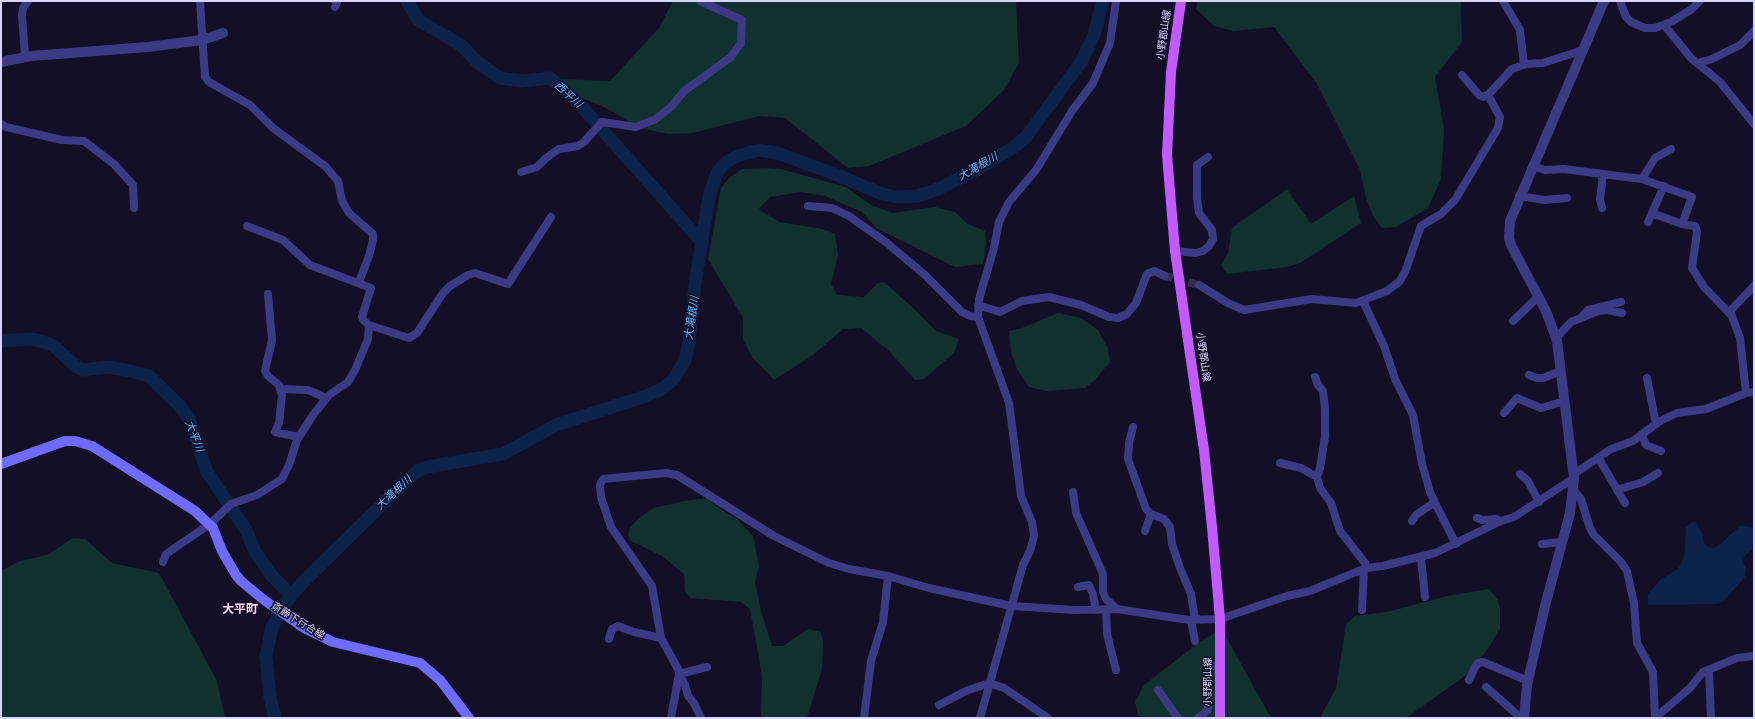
<!DOCTYPE html>
<html>
<head>
<meta charset="utf-8">
<style>
  body { margin:0 }
  #map { position:relative; width:1755px; height:719px; overflow:hidden; background:#130f26; font-family:"PT Sans",sans-serif }
  canvas { display:block }
  .frame { position:absolute; inset:0; border:2px solid #d9d4ff; pointer-events:none }
</style>
</head>
<body>
<div id="map">
<canvas width="1755" height="719"></canvas>
<div class="frame"></div>
</div>
<script>
const context = document.querySelector('canvas').getContext('2d');
context.lineJoin = 'round';
function fillPath(path, color) {
  context.fillStyle = color;
  context.fill(path, 'evenodd');
}
function toPath(rows) {
  const path = new Path2D();
  for (const r of rows) {
    path.moveTo(r[0], r[1]);
    for (let i = 2; i < r.length; i += 2) path.lineTo(r[i], r[i + 1]);
  }
  return path;
}
function trace(path, color, width, dash) {
  context.strokeStyle = color;
  context.lineWidth = width;
  context.lineCap = dash ? 'butt' : 'round';
  context.setLineDash(dash || []);
  context.stroke(path);
}
function label(font, color, halo, rows, align = 'center') {
  context.font = font + ' "PT Sans","Noto Sans JP",sans-serif';
  context.lineWidth = 3;
  context.setLineDash([]);
  context.textBaseline = 'middle';
  context.strokeStyle = halo;
  context.fillStyle = color;
  for (const [text, x, y, turn = 0] of rows) {
    context.save();
    context.translate(x, y);
    context.rotate((+turn || 0) * Math.PI / 180);
    context.textAlign = isNaN(turn) ? turn : align;
    if (halo) context.strokeText(text, 0, 0);
    context.fillText(text, 0, 0);
    context.restore();
  }
}
const green = toPath([
  [673,1,1016,1,1019,63,1004,90,966,126,869,166,848,168,785,118,759,116,693,133,668,134,640,128,606,108,559,88,559,79,610,81,659,28],
  [1198,1,1461,1,1462,42,1435,77,1444,130,1441,179,1428,208,1396,227,1382,228,1373,216,1366,198,1360,170,1317,84,1274,27,1233,31,1214,26,1196,9],
  [762,168,781,169,846,187,871,205,892,213,935,207,955,212,968,224,985,231,986,243,983,264,955,267,876,228,862,212,825,196,801,192,770,197,759,209,779,222,823,229,835,234,838,255,831,284,837,295,864,297,878,283,884,282,910,305,936,331,959,339,954,353,924,379,915,380,889,351,861,328,843,329,813,355,774,380,752,357,743,339,743,318,708,259,721,188,730,177,742,169],
  [1287,189,1311,224,1354,196,1361,223,1300,263,1287,267,1227,274,1221,265,1228,253,1232,228],
  [1058,313,1081,318,1098,330,1108,349,1110,362,1096,379,1085,388,1047,391,1029,387,1017,369,1011,352,1009,331,1022,328],
  [707,498,719,508,737,519,753,536,759,566,755,582,761,611,772,646,783,646,808,629,821,632,823,643,822,669,807,718,761,718,762,676,750,609,741,602,690,598,685,592,684,574,662,556,631,541,628,535,630,528,640,517,654,508,684,501],
  [73,538,85,539,112,563,159,573,217,681,225,718,1,718,1,571,20,561,47,555],
  [1489,589,1497,599,1500,608,1500,629,1485,653,1465,676,1406,718,1320,718,1336,688,1346,624,1355,616,1387,612,1447,596],
  [1216,632,1224,633,1271,718,1142,718,1138,715,1135,702,1144,685,1201,641]
]);
const water = toPath([
  [1696,522,1703,536,1704,543,1708,547,1713,548,1718,546,1741,525,1754,528,1754,547,1744,557,1743,562,1746,568,1745,577,1723,602,1717,604,1648,605,1648,594,1653,588,1661,579,1678,569,1684,558,1686,527,1691,523]
]);
const river = toPath([
  [407,1,418,20,461,45,477,62,500,78,522,81,550,78,574,98,701,241],
  [1,341,30,339,41,341,54,346,75,366,83,370,108,367,130,371,149,376,179,405,189,419,207,472,246,530,255,552,272,576,291,595],
  [275,718,270,697,266,656,272,627,286,602,302,583,408,479,419,470,427,467,503,454,556,425,646,396,662,389,674,379,685,360,689,342,695,284,709,196,717,173,725,163,737,156,759,150,777,153,835,174,882,194,897,197,918,196,938,189,978,169,1014,147,1026,137,1081,62,1094,35,1103,1]
]);
const minorTunnel = toPath([
  [1165,276,1199,285]
]);
const minor = toPath([
  [200,1,205,77,209,82,250,105,273,128,325,166,338,181,342,201,349,213,373,234,373,240,369,256,359,282],
  [1503,1,1520,30,1524,65],
  [1620,1,1626,17,1631,22,1645,28,1655,28,1671,22,1692,9,1700,1],
  [335,7,337,3,335,1],
  [1665,26,1691,58,1720,82,1754,124],
  [25,57,22,15,23,8,28,1],
  [1697,63,1712,59,1740,45,1754,31],
  [1462,75,1479,95,1483,97,1488,95],
  [1,124,6,127,62,140,84,141,114,164,133,185,134,208],
  [1532,166,1545,170,1564,169,1642,179,1692,197,1682,224,1695,226,1697,231,1692,268,1704,287,1732,316,1740,338,1746,393],
  [521,172,537,167,546,158,559,149,578,146,584,142,602,122,636,127,656,119,672,106,684,91,731,57,741,43,742,20,700,1],
  [1642,179,1655,158,1671,149],
  [1519,196,1545,200,1567,198],
  [808,206,832,208,849,216,887,243,925,275,962,312,970,316,978,317],
  [1602,208,1600,199,1603,174],
  [1652,213,1682,224],
  [1648,222,1664,186],
  [247,226,283,240,310,265,371,288,362,317,364,321,369,325,409,338,417,333,443,293,450,286,468,275,475,273,508,284,551,217],
  [1175,251,1196,253,1203,251,1209,246,1213,239,1212,230,1199,213,1197,198,1197,165,1208,157],
  [1199,285,1228,303,1244,310,1312,299,1356,303,1387,291,1399,282,1405,272,1421,226,1441,214,1455,200,1498,128,1500,117,1488,95,1512,69,1526,64,1543,63,1583,50],
  [268,294,272,340,265,371,268,376,279,385,282,395,279,423,275,432,299,437],
  [1363,301,1384,346,1395,379,1413,415,1422,464,1430,492,1436,505],
  [978,305,1000,312,1022,301,1049,297,1081,305,1109,317,1118,318,1127,314,1136,303,1147,274,1154,271,1165,276],
  [1729,312,1754,286],
  [1581,318,1588,310,1621,302],
  [1513,321,1538,297],
  [1556,338,1571,322,1598,311,1607,310,1622,313],
  [1529,375,1537,378,1543,378,1561,371],
  [1315,377,1318,385,1323,391,1325,409,1325,437,1320,468,1317,477],
  [1647,378,1656,424],
  [280,389,308,390,326,398],
  [1504,413,1517,398,1541,408,1565,401],
  [1133,427,1129,443,1128,459,1146,509,1151,514,1164,519,1170,527,1172,544,1180,568,1191,594,1195,619],
  [1642,435,1646,445,1661,451],
  [1599,459,1625,503],
  [1280,463,1301,468,1317,477,1320,488,1331,503,1340,531,1365,563,1366,568],
  [1520,474,1528,481,1539,502],
  [1574,474,1611,449,1633,441,1660,421,1677,413,1706,409,1746,393,1754,392],
  [1617,490,1643,482,1658,473],
  [1574,491,1581,499,1590,528,1594,535,1621,562,1627,571,1634,603,1637,643,1653,672,1655,718],
  [1073,492,1076,513,1103,574,1103,592,1106,599,1117,609],
  [1477,518,1482,520,1496,519,1501,521],
  [1412,521,1416,515,1432,504,1436,505,1456,544],
  [1145,531,1151,514],
  [1542,544,1562,542],
  [1421,558,1425,597],
  [163,562,166,554,210,524,231,504,257,495,282,479,289,465,297,440,313,415,329,395,348,382,355,370,368,339,369,325],
  [1078,587,1089,585,1093,594,1096,610],
  [1106,609,1107,634,1116,670],
  [1362,610,1364,569],
  [1191,620,1195,641],
  [609,639,612,629,618,626,634,632,661,638],
  [1709,671,1711,718],
  [1469,680,1475,667,1478,663,1483,662,1528,681],
  [1486,687,1521,718],
  [1158,690,1178,718],
  [939,705,966,691,989,683,1004,688,1048,718],
  [671,718,679,674,678,669,661,638,652,586,611,527,601,497,600,485,603,479,666,473,677,475,774,536,829,563,849,569,888,576,929,588,1011,606,1075,610,1117,609,1189,620,1220,619,1287,596,1310,591,1366,568,1383,566,1435,553,1501,521,1514,517,1574,478],
  [701,718,694,703,688,696,685,685,679,674,707,667],
  [864,718,871,661,883,622,888,576],
  [980,718,1023,565,1030,551,1034,536,1032,522,1021,496,1009,403,978,317,979,299,994,248,999,222,1009,202,1036,170,1072,111,1093,83,1110,43,1116,1],
  [1198,718,1208,710,1208,666,1220,666],
  [1655,718,1690,688,1703,672,1737,658,1754,656]
]);
const tertiary = toPath([
  [1,62,31,56,148,47,202,40,223,33],
  [1524,718,1527,685,1545,606,1570,513,1574,478,1557,341,1546,311,1511,245,1509,238,1510,221,1604,1]
]);
const secondary = toPath([
  [1,464,65,441,75,441,92,446,195,511,213,528,222,551,236,575,241,581,264,600,304,628,333,642,420,663,440,680,469,718]
]);
const primary = toPath([
  [1181,1,1171,72,1167,155,1175,251,1204,450,1212,527,1220,619,1220,718]
]);
const streetNames = [
  ["小野郡山線",1164,35,-82],
  ["小野郡山線",1203,357,82],
  ["斎藤下行合線",298,621,32],
  ["小野郡山線",1208,682,-90]
];
const waterNames = [
  ["西平川",568,95,42],
  ["大滝根川",978,167,-30],
  ["大滝根川",692,318,-82],
  ["大平川",194,436,69],
  ["大滝根川",394,493,-43]
];
const quarterNames = [
  ["大平町",240,610]
];
fillPath(green, '#12302f');
fillPath(water, '#0c2248');
trace(river, '#0c2248', 13);
trace(minorTunnel, '#312d47', 8, [8, 4]);
trace(minor, '#3d3a85', 8);
trace(tertiary, '#3d3a85', 10);
trace(secondary, '#6f6bff', 10);
trace(primary, '#c25bff', 10);
label('10px', '#d9d4ff', '#130f26', streetNames);
label('italic 11px', '#62b6ff', '#130f26', waterNames);
label('bold 12px', '#ffd6f0', '#130f26', quarterNames);
</script>
</body>
</html>
